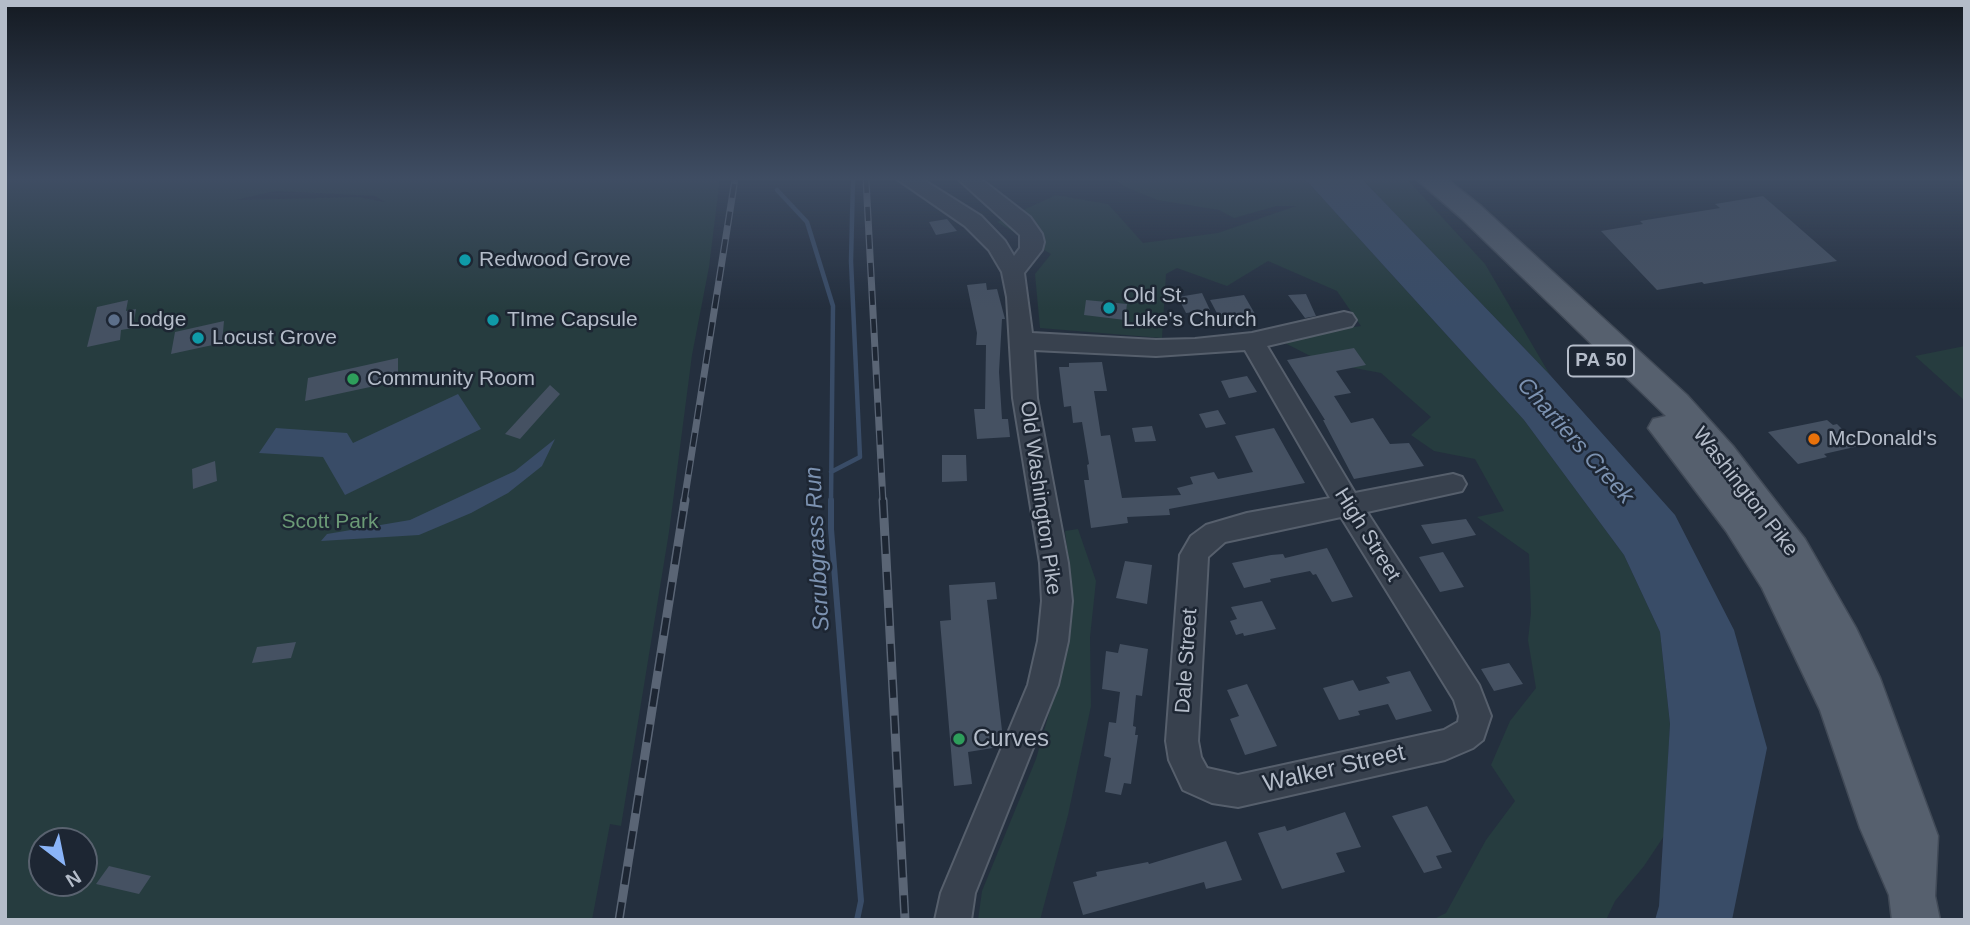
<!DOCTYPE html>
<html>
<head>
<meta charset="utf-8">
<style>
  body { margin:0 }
  #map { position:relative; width:1970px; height:925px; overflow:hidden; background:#242f3e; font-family:Arial,sans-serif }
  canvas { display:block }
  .frame { position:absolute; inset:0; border:7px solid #b4bcc9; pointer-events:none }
  .north { position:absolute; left:28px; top:827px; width:70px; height:70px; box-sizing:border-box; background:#1d2633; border:2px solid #59626f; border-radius:50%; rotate:148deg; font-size:19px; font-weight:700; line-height:28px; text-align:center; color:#b4bcc9 }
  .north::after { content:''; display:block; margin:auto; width:24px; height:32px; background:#8ab4f8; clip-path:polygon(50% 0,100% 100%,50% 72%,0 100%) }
</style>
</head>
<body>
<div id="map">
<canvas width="1970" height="925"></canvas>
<div class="frame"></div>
<div class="north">N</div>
</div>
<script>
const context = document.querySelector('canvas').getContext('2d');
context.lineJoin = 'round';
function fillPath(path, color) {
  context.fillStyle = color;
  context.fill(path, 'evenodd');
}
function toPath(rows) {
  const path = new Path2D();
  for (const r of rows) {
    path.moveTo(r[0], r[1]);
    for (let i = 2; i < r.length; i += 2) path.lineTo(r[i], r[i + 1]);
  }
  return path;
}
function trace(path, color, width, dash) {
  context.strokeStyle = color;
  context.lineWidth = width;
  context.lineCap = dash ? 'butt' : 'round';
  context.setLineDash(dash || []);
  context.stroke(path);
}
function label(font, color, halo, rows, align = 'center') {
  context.font = font + ' Arial,sans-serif';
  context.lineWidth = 5;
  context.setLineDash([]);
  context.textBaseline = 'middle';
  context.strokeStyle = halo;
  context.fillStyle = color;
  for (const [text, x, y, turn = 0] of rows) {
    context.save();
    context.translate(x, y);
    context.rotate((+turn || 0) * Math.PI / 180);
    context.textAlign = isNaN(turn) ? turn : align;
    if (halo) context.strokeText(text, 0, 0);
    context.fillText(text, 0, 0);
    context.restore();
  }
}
const green = toPath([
  [5,179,720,179,709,267,692,355,669,532,621,826,610,824,592,920,5,920],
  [275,191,375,196,385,202,358,197,236,200],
  [42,841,84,841,84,883,42,883],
  [1114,179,1305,179,1524,420,1624,555,1660,632,1670,724,1664,836,1644,866,1615,901,1606,920,1432,920,1446,913,1486,840,1515,801,1491,765,1510,721,1536,688,1528,640,1531,613,1529,554,1477,517,1504,511,1475,459,1434,451,1411,435,1431,417,1381,373,1322,362,1281,341,1283,337,1361,326,1337,291,1268,261,1227,286,1177,268,1166,274,1162,338,1040,328,1035,274,1051,254,997,222,1056,195,1108,204,1143,243,1218,233,1296,206,1277,206,1234,218,1219,210,1157,200,1123,186],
  [1362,179,1407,179,1485,264,1550,375],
  [1965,346,1965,401,1915,356],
  [1078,529,1096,581,1090,637,1091,706,1068,815,1040,920,978,920,982,891,1036,759,1068,647,1072,591,1065,531]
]);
const water = toPath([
  [1305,179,1362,179,1550,375,1675,515,1734,630,1767,748,1732,920,1655,920,1659,906,1670,724,1660,632,1624,555,1524,420],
  [458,394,481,429,345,495,323,457,259,453,276,428,347,433,353,443],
  [555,439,542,466,508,493,471,513,419,535,321,541,327,534,410,520,515,471]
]);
const streamFar1 = toPath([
  [777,190,807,222,833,306,831,502],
  [831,472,860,457,851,261,853,179]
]);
const stream = toPath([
  [831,500,831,529,861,901,857,920]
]);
const building = toPath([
  [1763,196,1837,261,1704,284,1702,282,1657,290,1601,231,1643,224,1640,221,1720,208,1715,204],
  [947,219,957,231,936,235,929,222],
  [986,283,987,290,997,289,1005,319,1002,319,999,372,1002,419,1008,419,1010,437,977,439,974,409,985,409,986,345,976,345,977,333,967,285],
  [1202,293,1210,310,1186,313,1178,297],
  [1306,294,1316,316,1305,318,1288,295],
  [1244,295,1255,314,1220,319,1210,300],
  [128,300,126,311,136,309,133,328,121,330,120,340,87,347,97,307],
  [1086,300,1127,304,1125,320,1084,315],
  [224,321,222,343,171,354,175,332],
  [1354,348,1366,365,1336,371,1351,393,1334,396,1351,423,1373,418,1390,444,1409,443,1424,466,1354,479,1323,420,1325,420,1287,360],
  [398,358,398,381,305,401,308,378],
  [1102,362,1107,391,1094,391,1101,436,1110,435,1122,498,1181,495,1177,488,1193,484,1190,477,1214,472,1218,479,1253,472,1235,436,1274,428,1305,483,1169,509,1170,515,1127,517,1128,523,1091,528,1084,480,1089,480,1087,465,1089,464,1082,422,1073,423,1071,406,1064,407,1059,367,1069,367,1069,363],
  [1247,376,1257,392,1229,398,1221,381],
  [550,385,560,394,520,439,505,434],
  [1218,410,1226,424,1206,428,1199,414],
  [1827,420,1833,425,1837,424,1859,446,1824,454,1827,457,1798,464,1768,432],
  [1152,426,1156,441,1135,442,1132,428],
  [942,455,966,455,967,481,942,482],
  [215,461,217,481,193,489,192,469],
  [1466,519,1476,535,1432,544,1421,525],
  [1327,548,1353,597,1332,602,1316,574,1313,575,1310,571,1270,579,1271,582,1244,588,1232,563,1271,555,1283,554,1285,558],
  [1443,552,1464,587,1440,592,1419,557],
  [1125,561,1152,565,1147,604,1116,598],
  [995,582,997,599,987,600,1003,739,999,747,968,752,972,784,954,786,940,621,951,620,949,585],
  [1262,601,1276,629,1244,636,1243,633,1236,635,1230,621,1237,619,1231,607],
  [296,642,291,658,252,663,257,647],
  [1120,644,1148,649,1142,696,1136,695,1133,726,1136,727,1135,735,1138,735,1131,784,1124,783,1121,795,1105,792,1111,758,1104,756,1109,722,1116,723,1120,692,1102,689,1106,651,1118,653],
  [1509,663,1523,684,1494,691,1481,669],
  [1410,671,1432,711,1396,720,1388,704,1358,711,1360,715,1339,720,1323,688,1353,680,1359,691,1390,683,1386,677],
  [1247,684,1277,746,1245,755,1230,719,1239,716,1227,690],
  [1427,806,1452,852,1436,856,1442,868,1424,873,1392,816],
  [1345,812,1361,847,1336,853,1345,872,1282,889,1258,833,1285,826,1287,831],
  [1226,841,1242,880,1206,889,1204,882,1083,915,1073,882,1097,876,1096,872,1148,862,1149,864],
  [109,866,151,876,139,894,96,884]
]);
const minor = toPath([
  [897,179,922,179,981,216,1005,241,1014,256,1020,248,1020,235,958,179,981,179,1030,217,1042,234,1044,242,1042,250,1024,273,1032,333,1156,340,1195,339,1252,333,1344,312,1352,314,1356,320,1352,326,1267,346,1355,493,1453,474,1462,477,1466,484,1462,491,1367,512,1479,685,1491,716,1483,740,1473,748,1445,760,1238,807,1212,803,1183,790,1169,760,1166,741,1180,555,1191,536,1206,525,1247,513,1330,498,1245,350,1156,356,1034,350,1037,398,1068,563,1072,601,1068,641,1058,685,975,893,971,920,935,920,941,893,1028,685,1038,641,1042,601,1040,563,1013,398,1007,297,1002,272,989,250,965,226,897,179],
  [1341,517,1454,700,1459,716,1458,722,1444,730,1238,775,1207,768,1201,757,1198,741,1208,557,1225,542,1341,517]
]);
const major = toPath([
  [1416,179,1447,179,1481,206,1687,395,1733,446,1805,539,1856,628,1880,678,1938,836,1935,896,1940,920,1892,920,1889,895,1860,828,1820,710,1762,588,1726,531,1648,428,1653,419,1666,416,1461,218,1416,179]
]);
const railFar1 = toPath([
  [866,179,883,502],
  [684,502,735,179]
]);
const rail = toPath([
  [883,500,905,920],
  [619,920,685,500]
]);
const markers = [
  [465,260,7,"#0f9aa8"],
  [1109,308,7,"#0f9aa8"],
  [114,320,7,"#5c6f8a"],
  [493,320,7,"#0f9aa8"],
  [198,338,7,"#0f9aa8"],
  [353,379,7,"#2e9e5b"],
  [1814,439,7,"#e8710a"],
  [959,739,7,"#2e9e5b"]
];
const shields = [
  [1601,361,66]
];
const shieldNames = [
  ["PA 50",1601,361]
];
const poiNames = [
  ["Redwood Grove",479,260],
  ["Old St.",1123,296],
  ["Luke's Church",1123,320],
  ["Lodge",128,320],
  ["TIme Capsule",507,320],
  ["Locust Grove",212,338],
  ["Community Room",367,379],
  ["McDonald's",1828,439]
];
const streetNames = [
  ["Washington Pike",1745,492,52],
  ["Old Washington Pike",1040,498,82],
  ["High Street",1367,535,58],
  ["Dale Street",1187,661,-86]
];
const parkNames = [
  ["Scott Park",330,522]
];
const waterNames = [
  ["Chartiers Creek",1575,441,48],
  ["Scrubgrass Run",818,549,-93]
];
const nearPoinames = [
  ["Curves",973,739]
];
const nearStreetnames = [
  ["Walker Street",1334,769,-13]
];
fillPath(green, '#263c3f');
fillPath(water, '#394c67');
trace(streamFar1, '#394c67', 4.5);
trace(stream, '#394c67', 6);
fillPath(building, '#455162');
trace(minor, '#565f6c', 4);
trace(major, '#414a57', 3);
fillPath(minor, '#38414e');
fillPath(major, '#56606e');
trace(railFar1, '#5a6575', 7);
trace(rail, '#5a6575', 9);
trace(railFar1, '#1d2633', 4.5, [14]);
trace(rail, '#1d2633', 6, [18]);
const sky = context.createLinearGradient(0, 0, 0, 309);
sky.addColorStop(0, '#141a22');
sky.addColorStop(0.58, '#3f4d63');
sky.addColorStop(1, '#3f4d6300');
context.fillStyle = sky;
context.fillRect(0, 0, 1970, 309);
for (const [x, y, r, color] of markers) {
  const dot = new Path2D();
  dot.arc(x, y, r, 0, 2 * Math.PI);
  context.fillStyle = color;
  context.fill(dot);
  trace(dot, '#1d2633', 2.5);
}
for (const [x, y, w] of shields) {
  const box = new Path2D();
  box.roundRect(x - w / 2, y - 15.5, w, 31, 5);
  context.fillStyle = '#1d2633';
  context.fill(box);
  trace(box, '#b4bcc9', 2);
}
label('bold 19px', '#b4bcc9', null, shieldNames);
label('21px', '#b4bcc9', '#1d2633', poiNames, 'left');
label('21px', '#b4bcc9', '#1d2633', streetNames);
label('21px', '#6b9a76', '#1d2633', parkNames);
label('italic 23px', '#7c92b1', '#1d2633', waterNames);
label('24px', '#b4bcc9', '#1d2633', nearPoinames, 'left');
label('24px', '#b4bcc9', '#1d2633', nearStreetnames);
</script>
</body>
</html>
